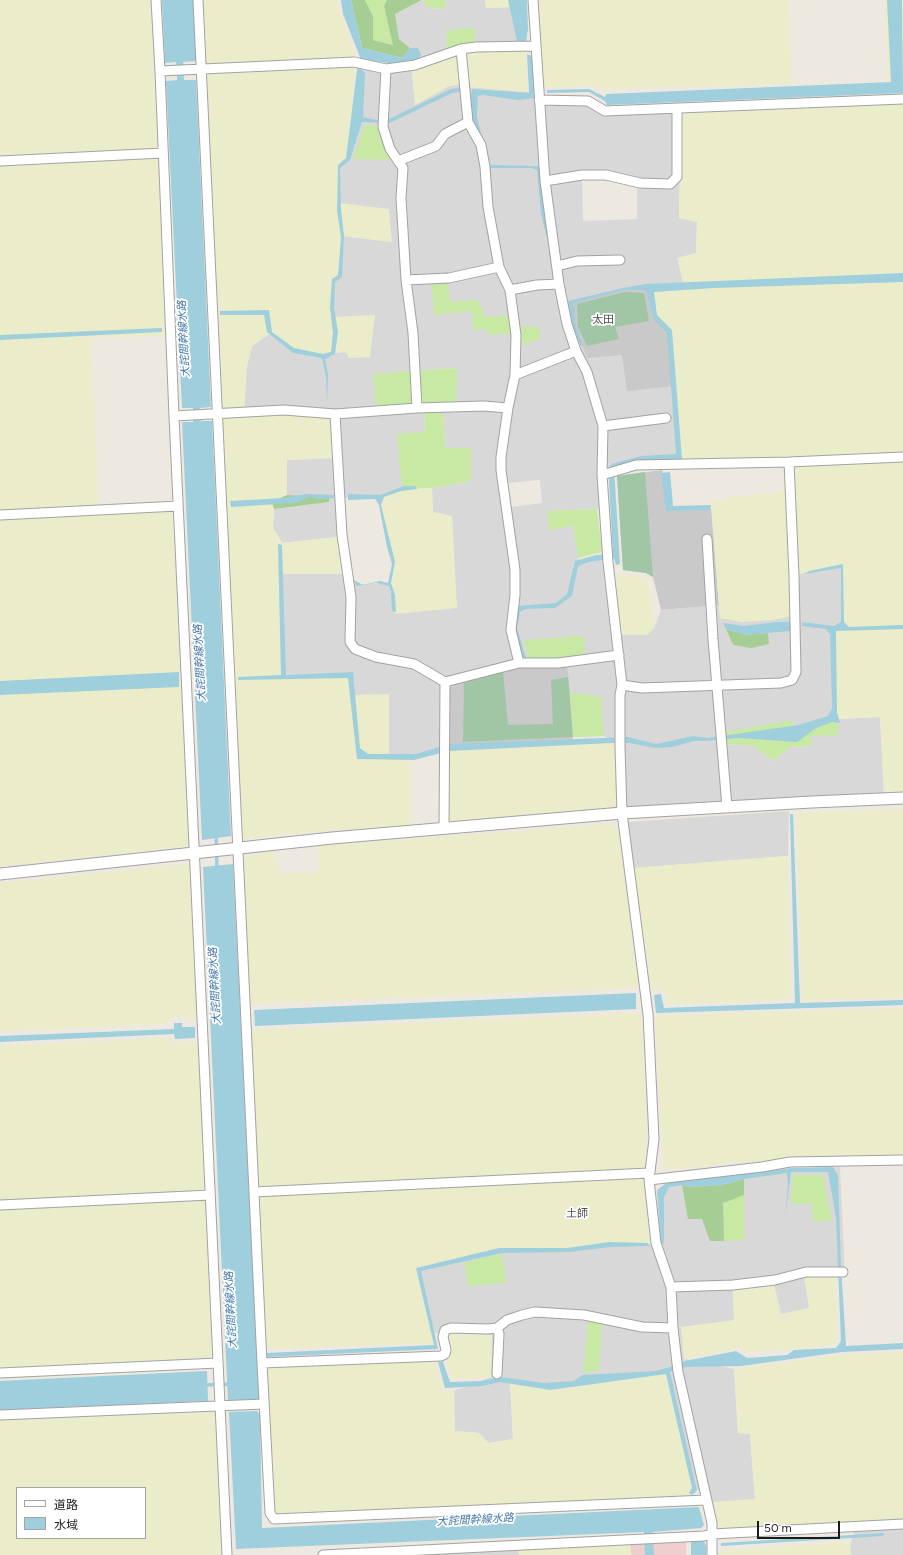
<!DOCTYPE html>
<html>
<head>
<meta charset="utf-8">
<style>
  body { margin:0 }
  #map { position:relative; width:903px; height:1555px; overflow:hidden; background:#ede9e0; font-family:Figtree,"Noto Sans JP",sans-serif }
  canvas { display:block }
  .legend { position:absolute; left:16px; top:1487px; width:130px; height:52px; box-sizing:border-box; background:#fff; border:1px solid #a4a4a4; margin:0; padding:5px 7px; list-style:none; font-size:12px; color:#1b1b1b }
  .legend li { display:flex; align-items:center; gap:8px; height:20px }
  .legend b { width:20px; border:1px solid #a4a4a4 }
  .scale { position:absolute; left:757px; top:1521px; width:83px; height:18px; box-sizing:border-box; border:2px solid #1b1b1b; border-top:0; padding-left:5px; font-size:12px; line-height:14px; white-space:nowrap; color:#1b1b1b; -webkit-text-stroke:3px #fff; paint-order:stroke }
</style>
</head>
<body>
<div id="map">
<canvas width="903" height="1555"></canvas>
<ul class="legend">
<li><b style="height:5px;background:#fff"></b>道路</li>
<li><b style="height:11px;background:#9fcfdc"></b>水域</li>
</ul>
<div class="scale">50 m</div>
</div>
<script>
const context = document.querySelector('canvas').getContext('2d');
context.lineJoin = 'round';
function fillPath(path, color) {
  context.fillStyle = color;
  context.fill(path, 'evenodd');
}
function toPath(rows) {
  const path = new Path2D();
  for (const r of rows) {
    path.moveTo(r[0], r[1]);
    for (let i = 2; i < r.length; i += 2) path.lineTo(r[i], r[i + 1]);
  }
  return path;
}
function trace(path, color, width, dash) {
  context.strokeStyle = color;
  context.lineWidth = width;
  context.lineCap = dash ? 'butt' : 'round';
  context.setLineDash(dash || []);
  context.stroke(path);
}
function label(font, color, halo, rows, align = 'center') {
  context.font = font + ' Figtree,"Noto Sans JP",sans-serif';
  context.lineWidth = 3.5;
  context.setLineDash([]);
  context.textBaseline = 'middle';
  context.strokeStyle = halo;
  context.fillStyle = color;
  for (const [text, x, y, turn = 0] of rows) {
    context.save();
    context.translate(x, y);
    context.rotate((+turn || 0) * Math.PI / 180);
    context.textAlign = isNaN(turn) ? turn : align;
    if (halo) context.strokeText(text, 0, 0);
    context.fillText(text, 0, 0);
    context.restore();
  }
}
const residential = toPath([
  [423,0,429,8,445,9,446,0,485,0,486,8,510,7,517,42,476,43,474,28,446,31,447,50,419,59,410,48,399,39,395,14],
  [360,69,412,71,415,105,449,86,461,84,469,87,527,92,541,97,582,97,599,113,681,112,679,218,697,222,696,253,684,287,622,355,674,386,680,461,598,473,599,509,548,511,549,529,573,526,579,563,603,558,613,641,621,635,647,635,654,628,661,610,719,605,720,618,798,574,842,567,843,626,835,714,793,729,792,720,727,744,754,746,773,761,790,747,811,746,811,736,837,719,880,717,884,794,618,809,615,742,604,736,573,737,570,692,448,748,411,757,389,756,354,695,284,677,280,574,341,574,353,584,391,584,433,512,432,488,471,481,445,448,443,411,457,368,412,371,424,412,425,432,402,489,378,498,345,498,345,536,282,543,273,528,274,509,329,502,330,497,287,495,287,460,335,458,244,408,247,366,252,346,271,333,333,353,346,352,333,317,332,309,334,280,343,236,392,242,339,203,339,166,347,159],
  [582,178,606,178,637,186,637,219,583,221],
  [540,480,542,503,511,507,507,483],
  [789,811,788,856,634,868,628,822],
  [840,1167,845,1275,836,1276,810,1308,781,1315,733,1288,734,1320,684,1359,734,1369,738,1433,750,1434,755,1500,715,1502,551,1387,510,1381,513,1440,488,1443,479,1433,455,1431,454,1391,491,1377,491,1335,433,1333,419,1269,500,1250,611,1244,650,1244,663,1241,661,1187,790,1170],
  [903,1528,903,1555,851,1555,850,1546,854,1531],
  [518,1547,519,1555,368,1555]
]);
const commercial = toPath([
  [686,1541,686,1555,631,1555,630,1542]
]);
const religious = toPath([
  [624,288,648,288,671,332,674,386,627,391,622,355,587,358,574,327,570,303],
  [662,470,667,508,711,508,719,605,661,610,653,577,646,573,623,570,617,476],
  [567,666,570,692,573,742,448,748,449,688,464,680,520,667]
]);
const farmland = toPath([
  [0,0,150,0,158,149,0,156],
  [203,0,338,0,338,3,356,58,206,64],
  [485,0,508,0,510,7,486,8],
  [535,0,788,0,791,84,607,89,588,85,542,88],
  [884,0,903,0,903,80,888,81],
  [516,51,526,54,527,92,469,87,467,54],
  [457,56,461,84,449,86,415,105,412,71,428,64],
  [355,67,347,159,339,166,339,203,389,209,392,242,343,236,340,276,334,280,332,309,334,317,375,315,370,357,349,358,346,352,333,353,325,356,293,350,270,333,252,346,247,366,244,408,222,409,207,75],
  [903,104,903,452,680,461,674,386,671,332,655,317,648,288,684,287,677,258,696,253,697,222,679,218,681,112],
  [158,159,165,336,91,338,99,507,0,511,0,166],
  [280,414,331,418,335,458,287,460,287,495,272,502,274,509,273,528,282,543,339,537,341,574,280,574,284,677,352,675,354,695,389,694,389,756,411,757,411,825,335,830,241,839,222,417],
  [903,462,903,793,884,794,880,717,837,719,833,629,843,626,842,567,798,574,796,467],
  [432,488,433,512,452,516,457,608,395,614,391,584,394,563,378,498,402,489],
  [787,491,792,616,772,620,741,622,720,618,711,500],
  [172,512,189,846,0,866,0,519],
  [615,574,642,577,649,584,654,628,647,635,621,635],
  [615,741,618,809,449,821,448,748],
  [903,809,903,997,802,1001,796,813],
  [611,824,617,828,639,988,250,1004,243,857,275,851,281,874,319,871,319,846],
  [788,856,790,1000,667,1004,666,990,652,991,634,868],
  [189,864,197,1017,173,1018,166,1024,0,1031,0,883],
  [903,1008,903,1156,791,1158,664,1170,655,1016],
  [641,1013,647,1123,644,1170,258,1186,251,1030],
  [166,1038,173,1043,198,1042,205,1191,0,1200,0,1046],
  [643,1179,650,1244,611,1244,567,1250,500,1250,419,1269,433,1333,431,1343,266,1349,259,1197],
  [205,1201,212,1357,0,1368,0,1210],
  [836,1276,837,1340,827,1346,747,1352,740,1348,684,1359,681,1327,734,1320,733,1288,774,1284,781,1314,809,1308,804,1277],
  [450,1334,492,1335,491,1377,451,1380,446,1360,452,1356],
  [903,1352,903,1519,719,1529,715,1502,755,1499,750,1434,738,1433,734,1369,842,1355],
  [435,1360,443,1391,454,1391,455,1431,479,1433,489,1443,513,1439,510,1381,551,1387,668,1371,694,1488,686,1497,278,1516,273,1509,267,1367],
  [215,1412,222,1555,0,1555,0,1421],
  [17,1488,145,1488,145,1538,17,1538],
  [630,1542,631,1555,519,1555,518,1547],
  [843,1542,850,1546,851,1555,719,1555,719,1551]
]);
const grass = toPath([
  [365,0,387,0,384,6,394,45,373,40,373,16],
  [422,0,446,0,445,9,429,8],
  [474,27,476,43,447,50,446,31],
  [365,124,380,127,382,144,393,160,353,159],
  [447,281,450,302,478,300,486,317,510,316,514,325,539,327,541,338,517,347,518,333,488,335,487,329,473,330,472,311,434,315,431,283],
  [457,368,456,402,376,407,373,374],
  [443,411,445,448,471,448,471,481,432,488,402,489,397,434,425,432,424,412],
  [597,509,602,552,578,558,573,526,549,530,547,511],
  [584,636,585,657,529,660,524,640],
  [570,692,601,697,604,736,573,737],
  [837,719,839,735,811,736,811,746,790,747,773,761,754,746,727,744,726,732,792,720,793,729],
  [793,1175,823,1175,832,1221,813,1221,812,1204,791,1204],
  [744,1195,744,1240,724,1241,723,1203],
  [502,1254,506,1283,468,1286,464,1263],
  [588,1321,602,1324,599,1370,583,1373]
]);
const forest = toPath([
  [351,0,365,0,373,16,373,40,393,45,384,6,387,0,422,0,395,14,399,39,410,48,402,58,362,48],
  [287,495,330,497,329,502,274,509,272,502],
  [726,629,746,635,768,633,769,644,751,648,733,645],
  [744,1179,744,1195,723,1203,724,1241,710,1241,702,1219,688,1219,682,1185,689,1187,722,1185]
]);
const cemetery = toPath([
  [625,292,644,293,649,321,615,327,619,339,587,346,578,327,577,304],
  [645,472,653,577,646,573,623,570,617,476],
  [503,671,508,725,553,724,551,680,568,677,573,737,463,742,464,680]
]);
const water = toPath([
  [162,0,193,0,196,61,183,62,184,80,196,80,211,407,200,408,201,421,212,421,231,836,202,840,182,422,193,422,193,408,182,408,166,81,177,80,176,62,165,63],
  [341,0,351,0,362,48,402,58,410,48,418,48,421,54,419,59,396,64,365,60,361,69,365,73,363,117,376,120,389,119,451,89,460,88,460,92,452,93,390,123,362,122,350,160,340,168,341,209,344,236,342,277,335,282,334,308,338,332,335,354,325,359,328,374,327,406,326,376,322,358,293,353,267,332,264,315,220,315,220,311,269,310,272,332,294,348,323,354,331,352,333,333,330,308,332,279,338,275,341,237,337,211,338,165,346,158,357,70,360,57,343,14],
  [508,0,527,0,528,29,526,42,517,42],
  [887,0,902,0,903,93,607,105,605,101,589,92,547,93,547,90,589,89,605,97,606,94,891,82],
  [527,54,532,56,535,98,517,100,483,95,478,96,477,116,481,133,478,134,473,120,470,106,472,89,529,93],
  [490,165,539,166,550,235,546,235,541,214,537,170,531,168,490,168],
  [903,273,903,282,714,288,654,292,657,315,672,330,682,459,641,460,614,468,620,564,616,565,614,558,589,562,578,566,572,596,555,608,525,609,520,612,517,628,526,658,523,659,515,627,517,606,556,603,567,594,575,561,596,555,613,554,609,482,611,464,641,456,676,454,667,333,653,318,646,290,624,290,573,303,576,327,583,345,580,345,572,324,568,301,623,288,646,284],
  [162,328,162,332,0,340,0,335],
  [670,472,673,506,711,505,710,510,666,511,661,473],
  [404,486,415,486,417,489,401,491,384,497,381,505,395,562,391,583,395,595,396,612,392,611,391,592,389,586,376,583,357,586,354,582,354,580,363,585,380,581,388,583,392,564,387,547,379,505,375,499,348,500,348,494,380,495],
  [306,494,334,495,336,498,319,499,309,497,295,503,231,507,230,501,284,498],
  [278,544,282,545,286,675,353,672,360,748,368,754,416,754,449,744,628,737,656,744,693,736,708,738,798,725,828,716,832,708,830,634,825,629,802,626,802,622,834,626,841,622,841,568,804,574,809,571,843,564,844,622,849,627,903,625,903,629,836,631,837,713,840,723,832,722,816,728,797,742,740,738,706,741,694,741,672,747,656,748,629,743,612,743,449,751,414,760,357,759,348,678,238,680,238,677,281,675],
  [777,622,790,622,790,631,746,635,726,629,723,623,744,626],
  [179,672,179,687,0,695,0,681],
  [790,814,793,814,800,1003,903,1000,903,1005,656,1013,654,995,661,994,664,1008,795,1003],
  [233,864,259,1399,228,1401,203,867],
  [636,993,636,1009,255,1026,254,1010],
  [174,1023,182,1023,182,1027,195,1027,195,1038,175,1039,174,1034,0,1042,0,1036,174,1029],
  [833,1167,838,1176,841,1265,846,1346,903,1343,903,1349,842,1352,741,1366,685,1367,670,1372,697,1491,692,1495,689,1493,692,1488,666,1374,550,1390,500,1382,482,1386,445,1388,438,1362,443,1362,450,1382,481,1381,501,1377,544,1383,574,1381,582,1375,656,1371,670,1367,685,1361,736,1351,747,1358,787,1355,794,1350,836,1348,841,1341,836,1217,828,1172,791,1172,785,1220,788,1185,787,1173,744,1179,722,1185,689,1187,682,1185,669,1187,664,1197,664,1243,661,1245,657,1190,666,1183,699,1179,792,1168],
  [609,1242,648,1243,649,1246,611,1247,569,1252,502,1253,421,1271,438,1349,267,1357,267,1353,434,1345,416,1268,499,1248,567,1248],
  [207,1371,208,1401,0,1410,0,1381],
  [257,1411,260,1415,262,1528,699,1507,704,1525,701,1528,653,1532,654,1555,645,1555,644,1532,236,1549,229,1412],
  [884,1533,883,1536,721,1546,721,1543],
  [704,1541,706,1546,706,1555,691,1555,691,1542]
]);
const stream = toPath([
  [216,834,217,870],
  [204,1385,232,1384]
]);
const minor = toPath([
  [156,0,160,71],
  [198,0,262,1363],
  [533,0,545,181,559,284,567,324,576,351,587,372,603,426,602,475,608,562,622,685,620,695,620,747,622,813,648,1014,654,1139,649,1180,656,1243,671,1287,673,1328,678,1372,712,1523,712,1555],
  [461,49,468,122,481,145,485,167,488,207,499,267,510,290,516,335,515,375],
  [386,69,383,127,390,149,403,168,401,198,406,280,413,333,417,408],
  [539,100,588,101,605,111,903,99],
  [0,161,163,153],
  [398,161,436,146,445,134,468,122],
  [545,181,582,175,606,175,640,183,670,184,677,177,677,108],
  [557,266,577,261,620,260],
  [406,280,449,278,499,267],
  [510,290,537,285,559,284],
  [335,414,342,535,351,597,350,642,355,649,376,657,414,664,445,682,519,663,558,663,619,655],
  [174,416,160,71,354,62,386,69,415,65,461,49,476,47,535,46],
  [603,426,666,418],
  [602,475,636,465,789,462,903,457],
  [0,515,178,506],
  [707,539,713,639,727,807],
  [519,663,511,630,515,595,515,570,501,470,501,457,508,408,515,375,576,351],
  [622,685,642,688,781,683,792,680,796,672,794,576,789,462],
  [444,829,445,682],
  [649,1180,762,1167,790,1162,903,1160],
  [254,1192,649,1173],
  [0,1205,210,1195],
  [671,1287,733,1285,775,1280,806,1272,843,1272],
  [673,1328,642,1327,584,1315,535,1312,522,1315,507,1320,497,1328,488,1329,451,1328,445,1330,443,1337,446,1350,445,1354,441,1356,262,1363,270,1513,274,1519,706,1500],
  [0,1373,218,1363],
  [497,1374,499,1334,497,1328],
  [0,1415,264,1404],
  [227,1555,174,416,284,410,335,414,417,408,484,406,508,408],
  [323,1555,704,1536,712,1534,903,1524]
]);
const tertiary = toPath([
  [0,874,332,838,622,813,812,802,903,798]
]);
const neighbourhoodNames = [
  ["太田",603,320],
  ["土師",577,1214]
];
const waterNames = [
  ["大詫間幹線水路",184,339,-93],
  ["大詫間幹線水路",200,663,-93],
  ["大詫間幹線水路",215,986,-93],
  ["大詫間幹線水路",231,1310,-93],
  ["大詫間幹線水路",475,1520,-3]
];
fillPath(residential, '#d9d8d8');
fillPath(commercial, '#efcfce');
fillPath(religious, '#c9c9c9');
fillPath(farmland, '#ebedca');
fillPath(grass, '#c7e9a4');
fillPath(forest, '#a6cd94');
fillPath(cemetery, '#a1c6a6');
fillPath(water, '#9fcfdc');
trace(stream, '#9fcfdc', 3.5);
trace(minor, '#a2a2a2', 11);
trace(tertiary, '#a2a2a2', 13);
trace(minor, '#fff', 9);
trace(tertiary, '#fff', 11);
label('11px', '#4e4e4e', '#fff', neighbourhoodNames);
label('italic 11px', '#477aab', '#fff', waterNames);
</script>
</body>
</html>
